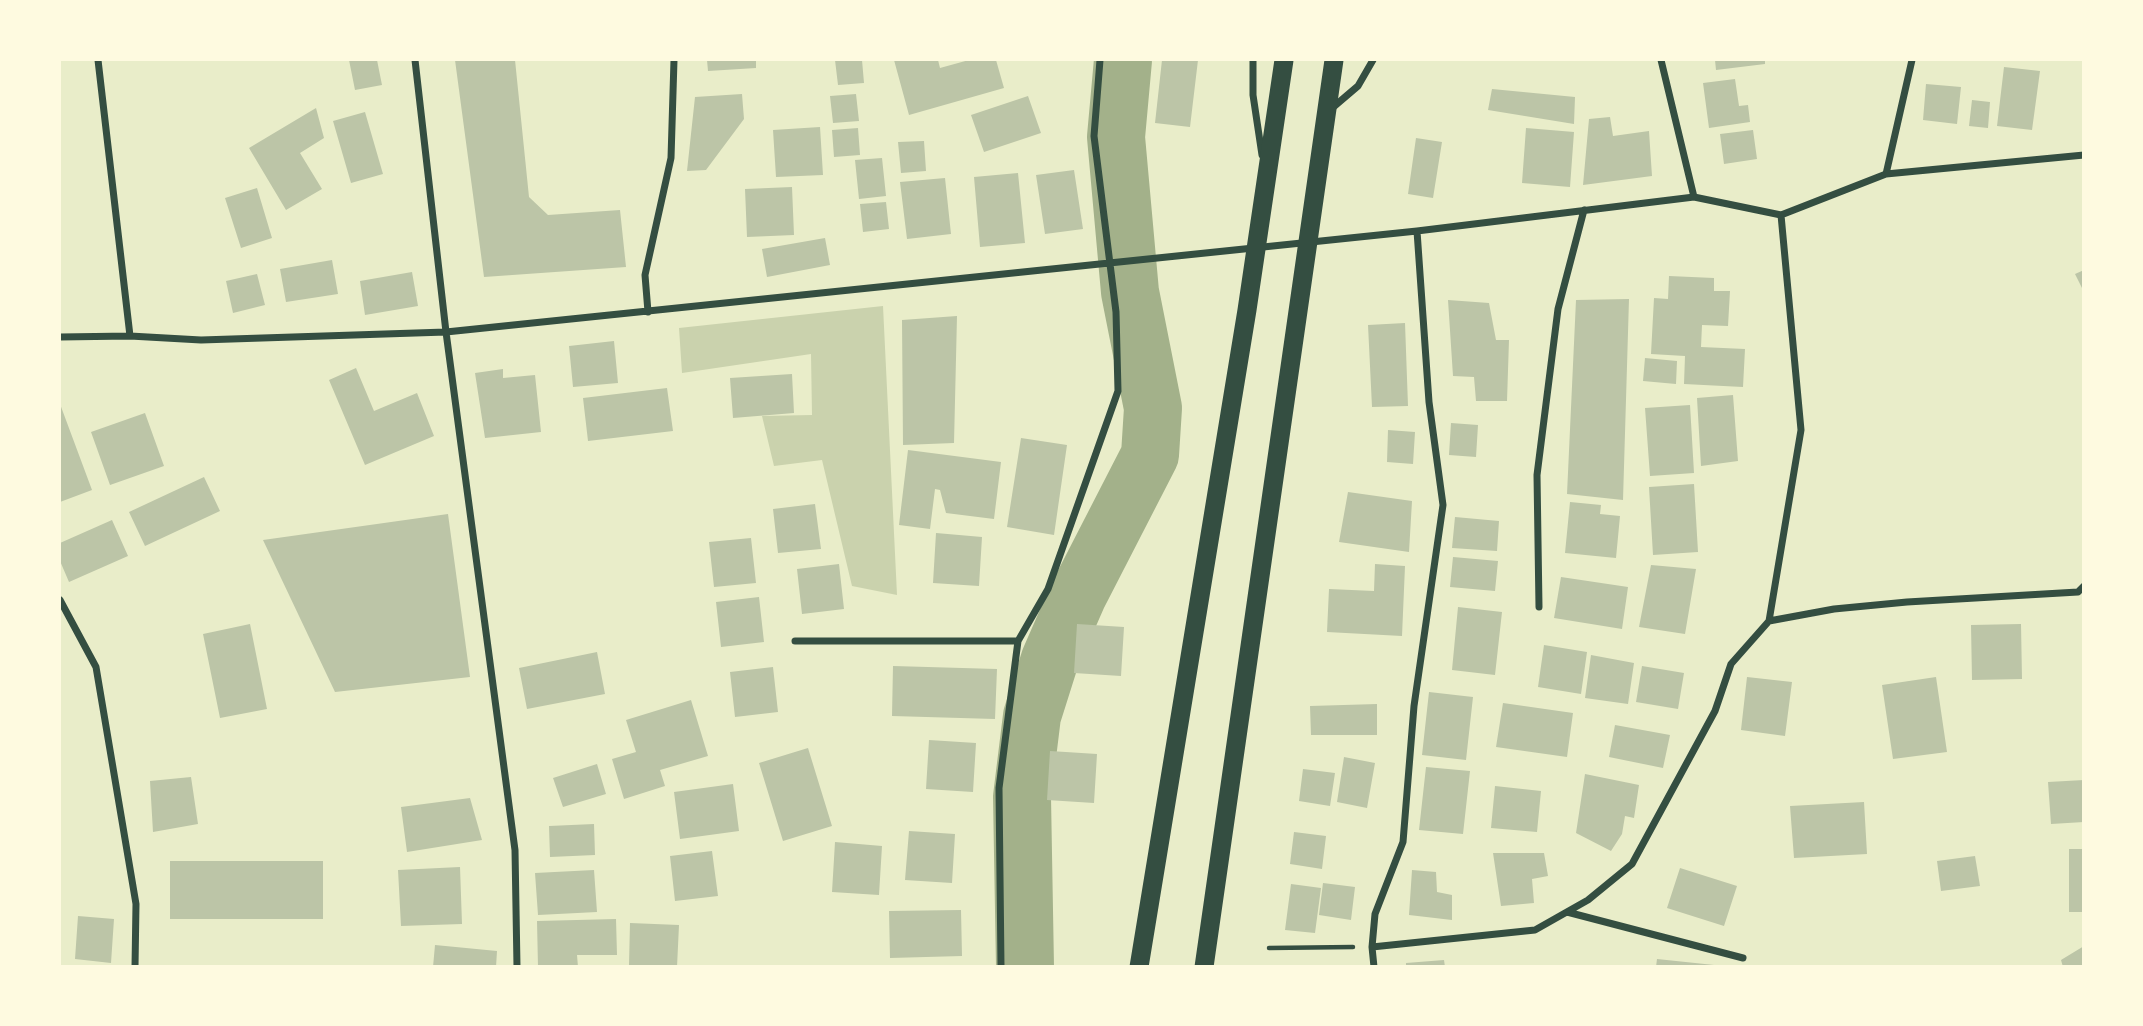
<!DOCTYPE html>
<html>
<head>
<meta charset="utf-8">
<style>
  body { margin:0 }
  #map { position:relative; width:2143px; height:1026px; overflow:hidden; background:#e9edc9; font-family:Manrope,sans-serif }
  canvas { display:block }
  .frame { position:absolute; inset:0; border:61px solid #fefae0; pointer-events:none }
</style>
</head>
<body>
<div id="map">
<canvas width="2143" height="1026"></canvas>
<div class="frame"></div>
</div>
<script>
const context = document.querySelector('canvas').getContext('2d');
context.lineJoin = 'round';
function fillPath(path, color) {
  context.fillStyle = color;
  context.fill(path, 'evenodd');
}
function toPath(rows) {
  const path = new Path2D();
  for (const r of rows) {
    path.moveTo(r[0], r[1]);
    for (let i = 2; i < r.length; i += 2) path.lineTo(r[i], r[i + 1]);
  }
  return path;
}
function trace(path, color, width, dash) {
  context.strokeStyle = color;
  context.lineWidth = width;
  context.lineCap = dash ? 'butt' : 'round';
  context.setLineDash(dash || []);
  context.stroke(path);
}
const green = toPath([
  [883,306,897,595,852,586,822,460,774,466,762,416,812,415,811,354,682,373,679,328]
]);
const river = toPath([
  [1025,967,1022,797,1032,716,1050,659,1078,595,1150,455,1153,408,1130,292,1116,137,1123,60]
]);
const building = toPath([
  [349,60,377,60,382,85,355,90],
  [455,60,515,60,529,197,548,215,620,210,626,267,484,277],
  [707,60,756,60,756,68,708,71],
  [835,60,862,60,864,83,838,85],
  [894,60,938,60,940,68,969,60,996,60,1004,88,909,115],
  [1162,60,1198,60,1190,127,1155,123],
  [1715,60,1765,60,1765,64,1716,70],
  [2004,67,2040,71,2032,130,1997,126],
  [1735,79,1739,106,1748,105,1750,122,1709,128,1703,83],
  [1926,84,1961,87,1957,124,1923,120],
  [1492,89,1575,97,1574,124,1488,110],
  [742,94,744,119,706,170,687,171,695,97],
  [856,94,859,121,833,123,830,96],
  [1028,96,1041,133,984,152,971,115],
  [1972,100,1990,102,1988,128,1969,126],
  [316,108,324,138,300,153,322,189,286,210,249,148],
  [365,112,383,174,351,183,333,121],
  [1610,117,1613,136,1649,131,1652,176,1583,185,1589,119],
  [820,127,823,175,776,177,773,130],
  [858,128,860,155,834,157,832,130],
  [1526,128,1574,132,1570,187,1522,183],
  [1753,130,1757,159,1724,164,1720,134],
  [1416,138,1442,142,1433,198,1408,194],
  [924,141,926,171,901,173,898,142],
  [882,158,886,196,859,199,855,160],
  [1074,170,1083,229,1045,234,1036,175],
  [1018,173,1025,243,980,247,974,177],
  [945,178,951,234,907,239,900,182],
  [792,187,794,235,747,237,745,189],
  [257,188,272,238,241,248,225,198],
  [886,202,889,229,863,232,860,204],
  [825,238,830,265,767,277,762,249],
  [332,260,338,294,286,302,280,269],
  [2084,270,2084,292,2075,274],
  [412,272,418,306,365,315,360,281],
  [257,274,265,305,233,313,226,281],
  [1669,276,1714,278,1714,291,1730,291,1728,326,1702,325,1701,347,1745,349,1743,387,1684,384,1685,356,1651,354,1654,298,1668,299],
  [1629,299,1623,500,1567,494,1576,300],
  [1448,300,1489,303,1496,340,1509,340,1507,401,1476,401,1474,377,1453,376],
  [957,316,954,443,903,445,902,320],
  [1405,323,1408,406,1372,407,1368,325],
  [614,341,618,383,573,387,569,346],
  [1645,358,1677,361,1676,384,1643,381],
  [356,368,374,411,417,393,434,436,365,465,329,380],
  [503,369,503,378,535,375,541,432,485,438,475,373],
  [792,374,794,413,733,418,730,378],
  [667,388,673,431,588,441,583,398],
  [1733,395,1738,461,1701,466,1697,398],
  [60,404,92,490,60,502],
  [1690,405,1694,473,1650,476,1645,408],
  [145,413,164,466,110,485,91,432],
  [1451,423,1478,425,1476,457,1449,455],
  [1388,430,1415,432,1413,464,1387,462],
  [1021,438,1067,445,1054,535,1007,527],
  [908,450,1001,462,994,519,946,513,940,490,935,489,930,529,899,525],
  [204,477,220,511,145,546,129,512],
  [1694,484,1698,552,1653,555,1649,487],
  [1348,492,1412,501,1409,552,1339,542],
  [1570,502,1601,505,1600,514,1620,516,1616,558,1565,553],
  [815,504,821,549,778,553,773,509],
  [448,514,470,677,335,692,263,540],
  [1455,517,1499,521,1497,551,1452,548],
  [112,520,128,556,69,582,60,561,60,543],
  [936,533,982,537,979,586,933,583],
  [751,538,756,583,714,587,709,542],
  [1453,557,1498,561,1495,591,1450,587],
  [839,564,844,609,802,614,797,569],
  [1375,564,1405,566,1402,636,1327,632,1329,589,1374,591],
  [1651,565,1696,569,1685,634,1639,627],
  [1561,577,1628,587,1622,629,1554,618],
  [759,597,764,642,721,647,716,602],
  [1458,607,1502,612,1495,675,1452,670],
  [250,624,267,709,220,718,203,634],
  [1077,624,1124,627,1121,676,1074,673],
  [2021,624,2022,679,1972,680,1971,625],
  [1544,645,1587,652,1581,694,1538,687],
  [597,652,605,694,527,709,519,668],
  [1591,655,1634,663,1628,704,1585,698],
  [893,666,997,669,995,719,892,716],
  [1642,666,1684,673,1678,709,1636,702],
  [773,667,778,712,735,717,730,672],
  [1747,677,1792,682,1785,736,1741,730],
  [1936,677,1947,752,1893,759,1882,685],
  [1429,692,1473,697,1466,760,1422,755],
  [691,700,708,756,660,770,665,786,624,799,612,759,636,752,626,720],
  [1503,703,1573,713,1567,757,1496,747],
  [1377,704,1377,735,1311,735,1310,706],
  [1615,725,1670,735,1663,768,1609,757],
  [929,740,976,743,973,792,926,789],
  [808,748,832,826,783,841,759,763],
  [1050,751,1097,754,1094,803,1047,800],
  [1344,757,1375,763,1367,808,1337,802],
  [597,764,606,794,563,807,553,778],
  [1426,767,1470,771,1463,834,1419,830],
  [1303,769,1335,773,1330,806,1299,801],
  [1585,774,1639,785,1634,818,1625,816,1622,834,1611,851,1576,833],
  [191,777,198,824,153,832,150,781],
  [2084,780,2084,822,2051,824,2048,782],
  [733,784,739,831,680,839,674,792],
  [1495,786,1541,791,1537,832,1491,828],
  [470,798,482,840,407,852,401,807],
  [1864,802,1867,854,1794,858,1790,806],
  [594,824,595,855,550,857,549,826],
  [909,831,955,834,952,883,905,880],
  [1294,832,1326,836,1322,869,1290,864],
  [835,842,882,846,879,895,832,892],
  [2069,849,2084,849,2084,912,2069,912],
  [712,851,718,896,675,901,670,856],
  [1493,853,1544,853,1548,876,1532,879,1534,903,1501,906],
  [1975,856,1980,886,1941,891,1937,861],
  [170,861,323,861,323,919,170,919],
  [460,867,462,924,401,926,398,870],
  [1680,868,1737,886,1724,926,1667,908],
  [594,870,597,912,538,915,535,873],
  [1412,870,1436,872,1437,892,1452,895,1452,920,1409,915],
  [1323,883,1355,887,1351,920,1319,915],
  [1291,884,1321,888,1315,933,1285,930],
  [961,910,962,956,890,958,889,911],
  [78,916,114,919,111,963,75,959],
  [616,919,617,955,577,955,578,967,538,967,537,921],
  [630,923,679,925,677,967,629,965],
  [435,945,497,951,496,967,433,967],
  [2084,946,2084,967,2063,967,2061,960],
  [1657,959,1714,965,1714,967,1656,967],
  [1444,960,1445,967,1406,967,1406,963]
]);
const path = toPath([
  [1269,948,1353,947]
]);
const minor = toPath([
  [98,60,130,336],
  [415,60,446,332,515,850,517,967],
  [1253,60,1253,95,1262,155],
  [1661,60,1694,197],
  [1331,109,1358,86,1373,60],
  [1886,174,1912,60],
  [648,312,645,275,671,158,674,60],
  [60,337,130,336,201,340,446,332,1417,231,1694,197,1781,215,1886,174,2084,155],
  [60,600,96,667,136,904,135,967],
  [1539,607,1537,475,1558,309,1584,210],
  [1769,621,1801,430,1781,215],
  [795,641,1018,641],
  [1567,912,1743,958],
  [1372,947,1535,930,1588,900,1632,864,1715,711,1731,664,1769,621,1834,609,1907,602,2078,592,2084,586],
  [1001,967,999,788,1018,641,1048,589,1118,391,1116,312,1094,136,1100,60],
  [1374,967,1372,947,1375,914,1403,842,1414,706,1443,505,1429,402,1417,231]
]);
const trunk = toPath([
  [1139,967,1247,310,1284,60],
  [1204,967,1334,60]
]);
fillPath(green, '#cad2ad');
trace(river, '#a3b18a', 58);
fillPath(building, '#bcc5a7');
trace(path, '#344e41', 4.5);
trace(minor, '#344e41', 7);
trace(trunk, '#344e41', 19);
</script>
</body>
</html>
